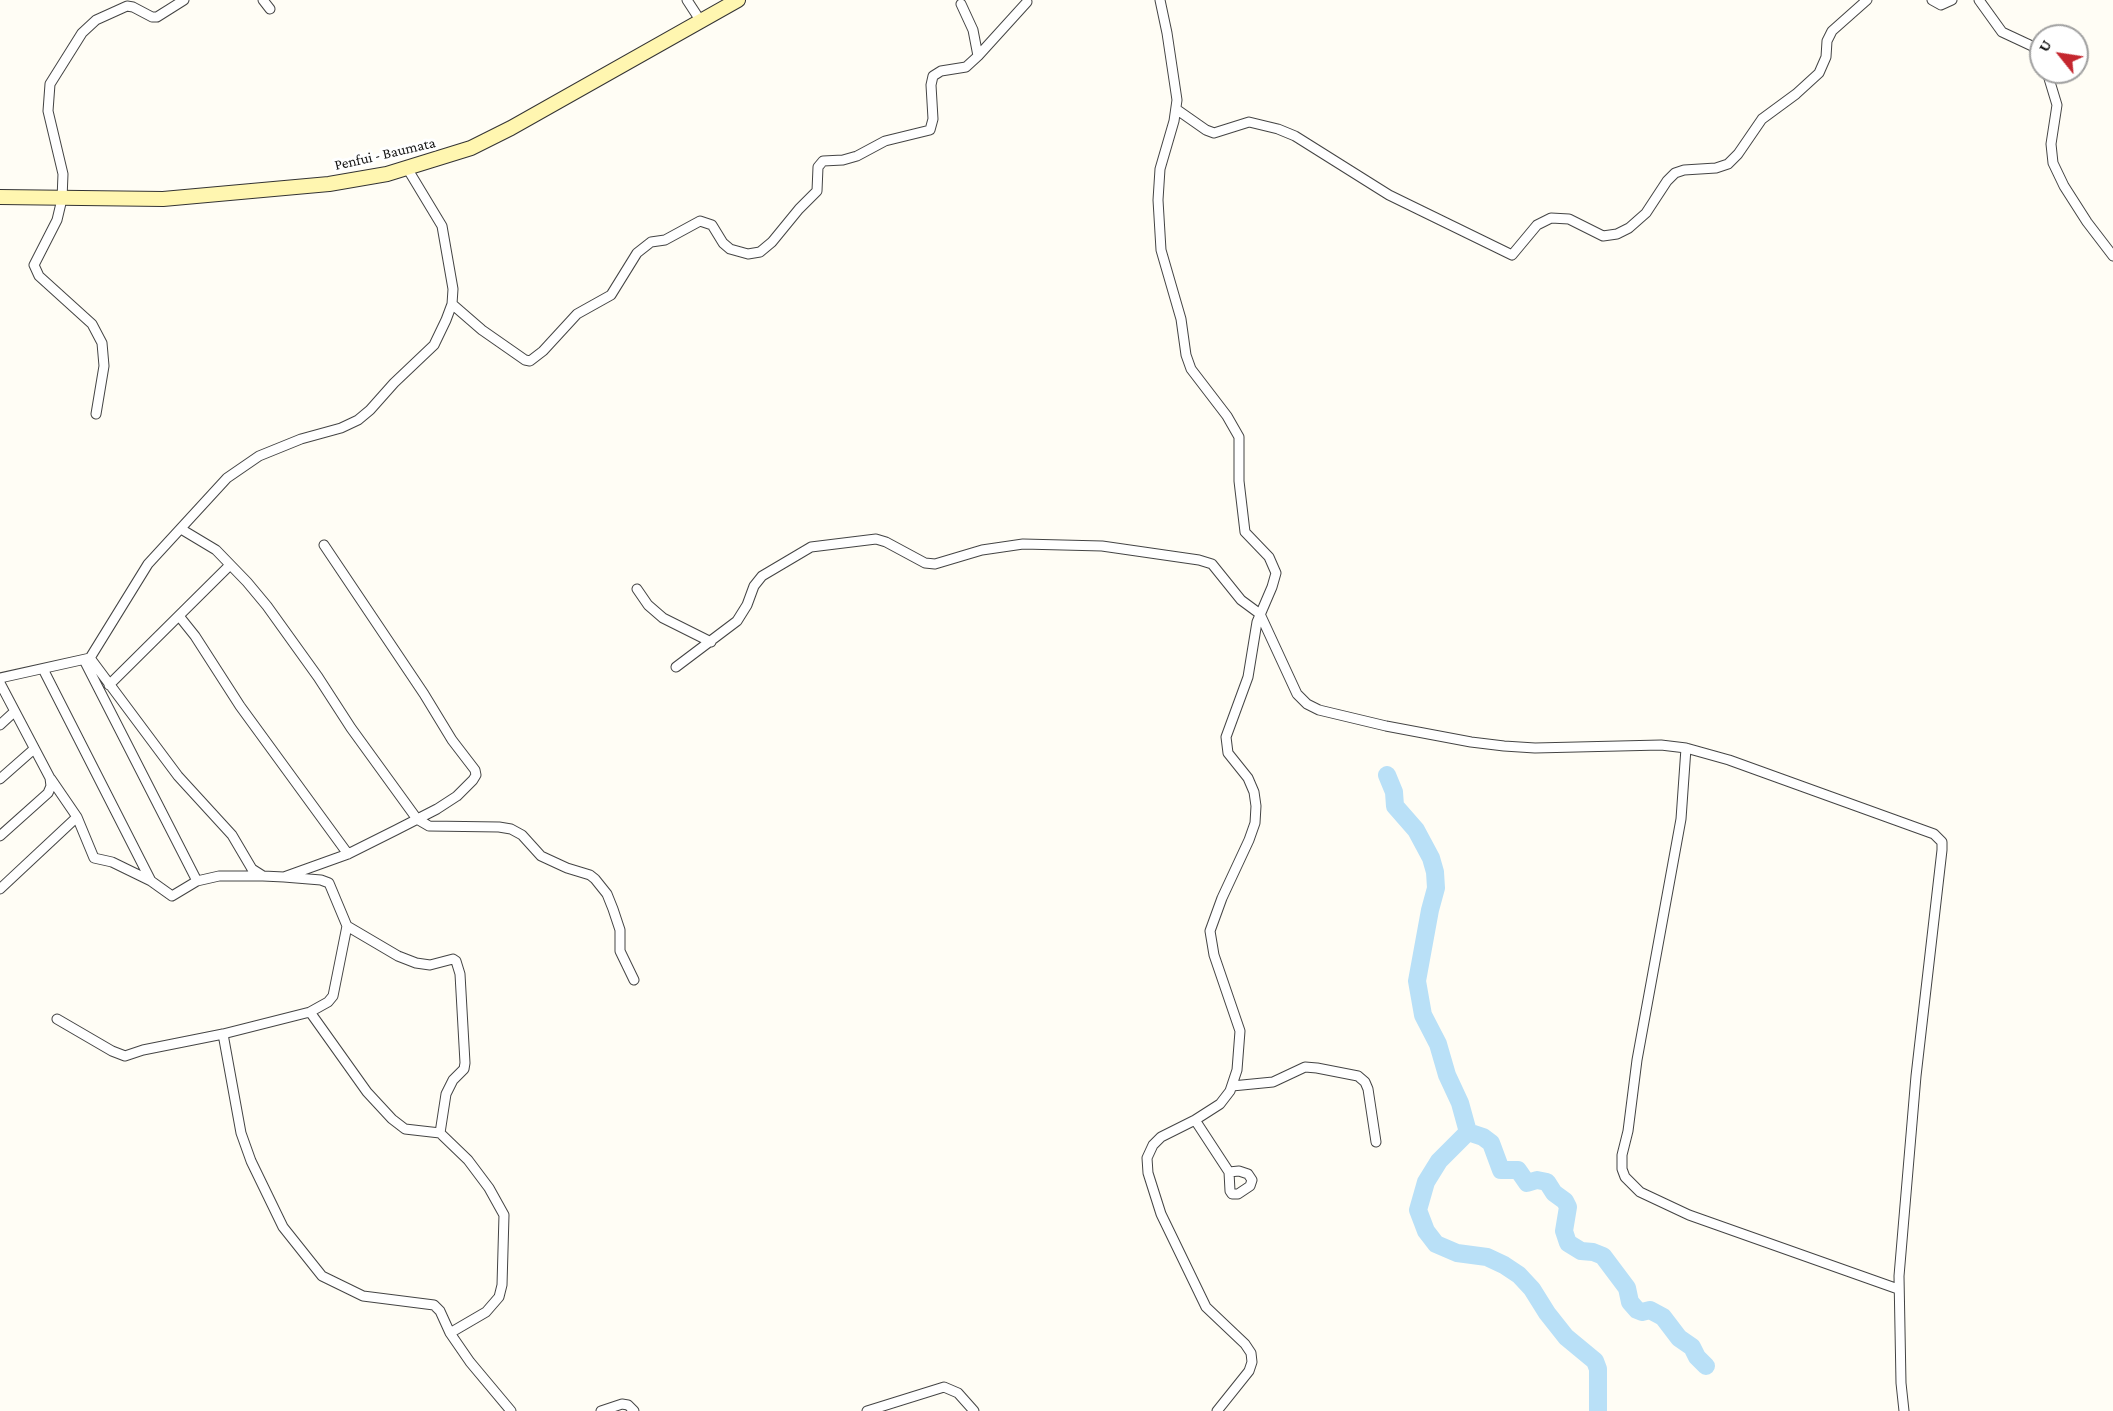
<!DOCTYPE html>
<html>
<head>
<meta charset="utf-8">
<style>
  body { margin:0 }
  #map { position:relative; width:2113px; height:1411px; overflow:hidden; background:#fffdf5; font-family:"Crimson Pro",serif }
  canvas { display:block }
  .north { position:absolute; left:2029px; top:24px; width:60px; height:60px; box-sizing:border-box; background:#fff; border:2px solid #a0a0a0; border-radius:50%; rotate:300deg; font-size:16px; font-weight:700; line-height:24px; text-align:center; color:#111 }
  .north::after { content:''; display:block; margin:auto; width:21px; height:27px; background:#c4262e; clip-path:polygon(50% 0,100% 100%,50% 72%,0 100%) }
</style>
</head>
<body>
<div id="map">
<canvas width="2113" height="1411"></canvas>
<div class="north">U</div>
</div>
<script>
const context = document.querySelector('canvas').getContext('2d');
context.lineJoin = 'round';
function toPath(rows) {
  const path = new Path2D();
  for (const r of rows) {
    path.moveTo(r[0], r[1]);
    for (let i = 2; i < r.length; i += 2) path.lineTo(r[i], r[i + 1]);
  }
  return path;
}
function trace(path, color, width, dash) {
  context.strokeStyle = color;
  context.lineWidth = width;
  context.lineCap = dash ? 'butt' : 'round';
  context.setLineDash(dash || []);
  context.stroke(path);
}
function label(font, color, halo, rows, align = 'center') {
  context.font = font + ' "Crimson Pro",serif';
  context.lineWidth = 6;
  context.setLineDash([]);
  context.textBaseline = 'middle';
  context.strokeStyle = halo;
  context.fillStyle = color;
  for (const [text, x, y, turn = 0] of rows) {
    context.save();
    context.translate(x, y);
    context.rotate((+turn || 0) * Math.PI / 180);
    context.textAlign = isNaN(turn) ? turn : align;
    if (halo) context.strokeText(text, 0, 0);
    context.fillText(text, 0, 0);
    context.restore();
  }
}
const river = toPath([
  [1387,775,1394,792,1395,806,1416,830,1431,858,1435,872,1436,888,1430,910,1417,981,1423,1015,1438,1044,1447,1075,1460,1103,1468,1132,1439,1161,1426,1182,1418,1210,1426,1231,1436,1244,1457,1253,1487,1257,1504,1265,1519,1275,1532,1289,1547,1313,1566,1337,1595,1361,1598,1369,1598,1411],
  [1468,1132,1483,1137,1491,1143,1501,1170,1518,1170,1527,1183,1537,1180,1547,1182,1554,1193,1565,1201,1568,1207,1564,1231,1568,1243,1581,1251,1593,1252,1603,1256,1627,1288,1630,1302,1637,1310,1642,1312,1650,1310,1663,1317,1679,1338,1692,1347,1697,1357,1706,1366]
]);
const street = toPath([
  [263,0,270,9],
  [687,0,700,20],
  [1160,0,1167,33,1177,100,1174,121,1160,169,1158,200,1161,250,1181,319,1186,355,1191,369,1227,416,1239,437,1239,481,1245,532,1269,557,1276,573,1272,587,1257,622,1248,677,1226,737,1228,753,1248,778,1254,792,1256,806,1255,823,1249,840,1222,898,1210,931,1214,955,1240,1031,1237,1070,1230,1091,1220,1104,1195,1120,1161,1137,1153,1145,1147,1158,1148,1173,1161,1214,1206,1307,1245,1344,1251,1353,1252,1362,1249,1371,1217,1411],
  [1932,0,1941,5,1952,0],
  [1979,0,2002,32,2032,46,2041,56],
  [978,56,1027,2],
  [2047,72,2057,105,2051,144,2053,163,2064,186,2087,222,2113,256],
  [1176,109,1206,130,1214,133,1249,122,1278,129,1295,136,1389,195,1512,255,1537,225,1551,218,1569,219,1603,236,1617,234,1629,228,1646,213,1667,181,1675,173,1684,170,1716,168,1728,164,1738,154,1762,119,1796,94,1819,73,1826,57,1827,41,1832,31,1867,0],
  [452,304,482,330,525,360,530,361,543,351,577,314,611,295,637,253,651,242,665,240,700,221,712,225,723,243,730,249,748,254,760,252,772,242,799,209,817,191,818,167,823,161,843,160,857,156,885,141,930,130,933,119,931,85,933,76,941,71,966,67,978,56,973,30,961,4],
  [96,414,104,366,102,343,92,324,39,276,34,265,57,220,62,199,63,174,48,111,50,84,82,33,96,20,127,6,133,7,152,17,157,17,184,0],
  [181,529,216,550,247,582,267,606,318,677,351,728,417,819,429,826,499,827,511,829,522,835,541,856,567,868,590,875,595,879,607,894,613,909,620,930,620,951,634,980],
  [637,589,648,605,663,618,711,642],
  [179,616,195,636,240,706,348,854],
  [90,658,178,776,232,835,252,869,263,876,284,877,348,854,396,830,437,809,457,796,473,780,476,775,475,770,452,740,424,694,324,545],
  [84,660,197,881],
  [676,667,737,621,747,605,754,586,762,576,811,547,876,539,886,542,925,563,935,564,982,550,1023,544,1102,546,1199,560,1212,564,1241,600,1260,614,1297,694,1307,704,1319,710,1386,726,1471,742,1504,746,1535,748,1661,745,1686,748,1729,760,1934,834,1942,842,1942,850,1916,1076,1899,1276,1901,1383,1904,1411],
  [43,669,151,881],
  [0,678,90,658,148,564,227,478,259,456,301,439,341,428,358,420,370,410,394,383,434,345,446,320,452,304,453,289,442,226,407,168],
  [0,683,50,778,51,786,48,793,0,836],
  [109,685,230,565],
  [0,725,14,712],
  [1686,748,1681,819,1637,1060,1628,1131,1622,1155,1622,1169,1625,1177,1640,1192,1689,1215,1898,1289],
  [0,779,34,749],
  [77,817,94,858,112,862,151,881,172,896,197,881,219,876,263,876],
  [0,889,77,817,51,779],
  [310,1012,328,1002,333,996,347,926],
  [57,1019,112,1051,125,1056,143,1050,223,1034,310,1012,367,1092,392,1119,405,1129,440,1133,446,1094,453,1080,464,1069,465,1063,460,974,456,961,453,959,430,965,416,963,398,956,347,926,329,883,321,880,284,877],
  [223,1034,241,1133,251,1161,283,1227,322,1276,363,1296,434,1305,440,1311,450,1333],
  [1232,1086,1273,1082,1305,1067,1317,1068,1358,1076,1365,1082,1368,1089,1376,1142],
  [1195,1120,1229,1172,1230,1191,1232,1194,1238,1194,1250,1186,1252,1180,1248,1174,1239,1171,1229,1172],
  [440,1133,468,1160,489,1188,504,1215,502,1285,499,1297,486,1312,450,1333,470,1362,511,1411],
  [601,1411,622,1404,628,1405,634,1411],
  [867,1411,944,1387,958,1393,974,1411]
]);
const secondary = toPath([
  [0,197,163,199,329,184,387,174,471,148,511,128,738,0]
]);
const streetNames = [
  ["Penfui - Baumata",385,154,-13]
];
trace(river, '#b9e0f7', 18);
trace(street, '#444', 11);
trace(secondary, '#333', 16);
trace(street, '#fff', 9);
trace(secondary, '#fff6b0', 14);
label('15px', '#111', '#fff', streetNames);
</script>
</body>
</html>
